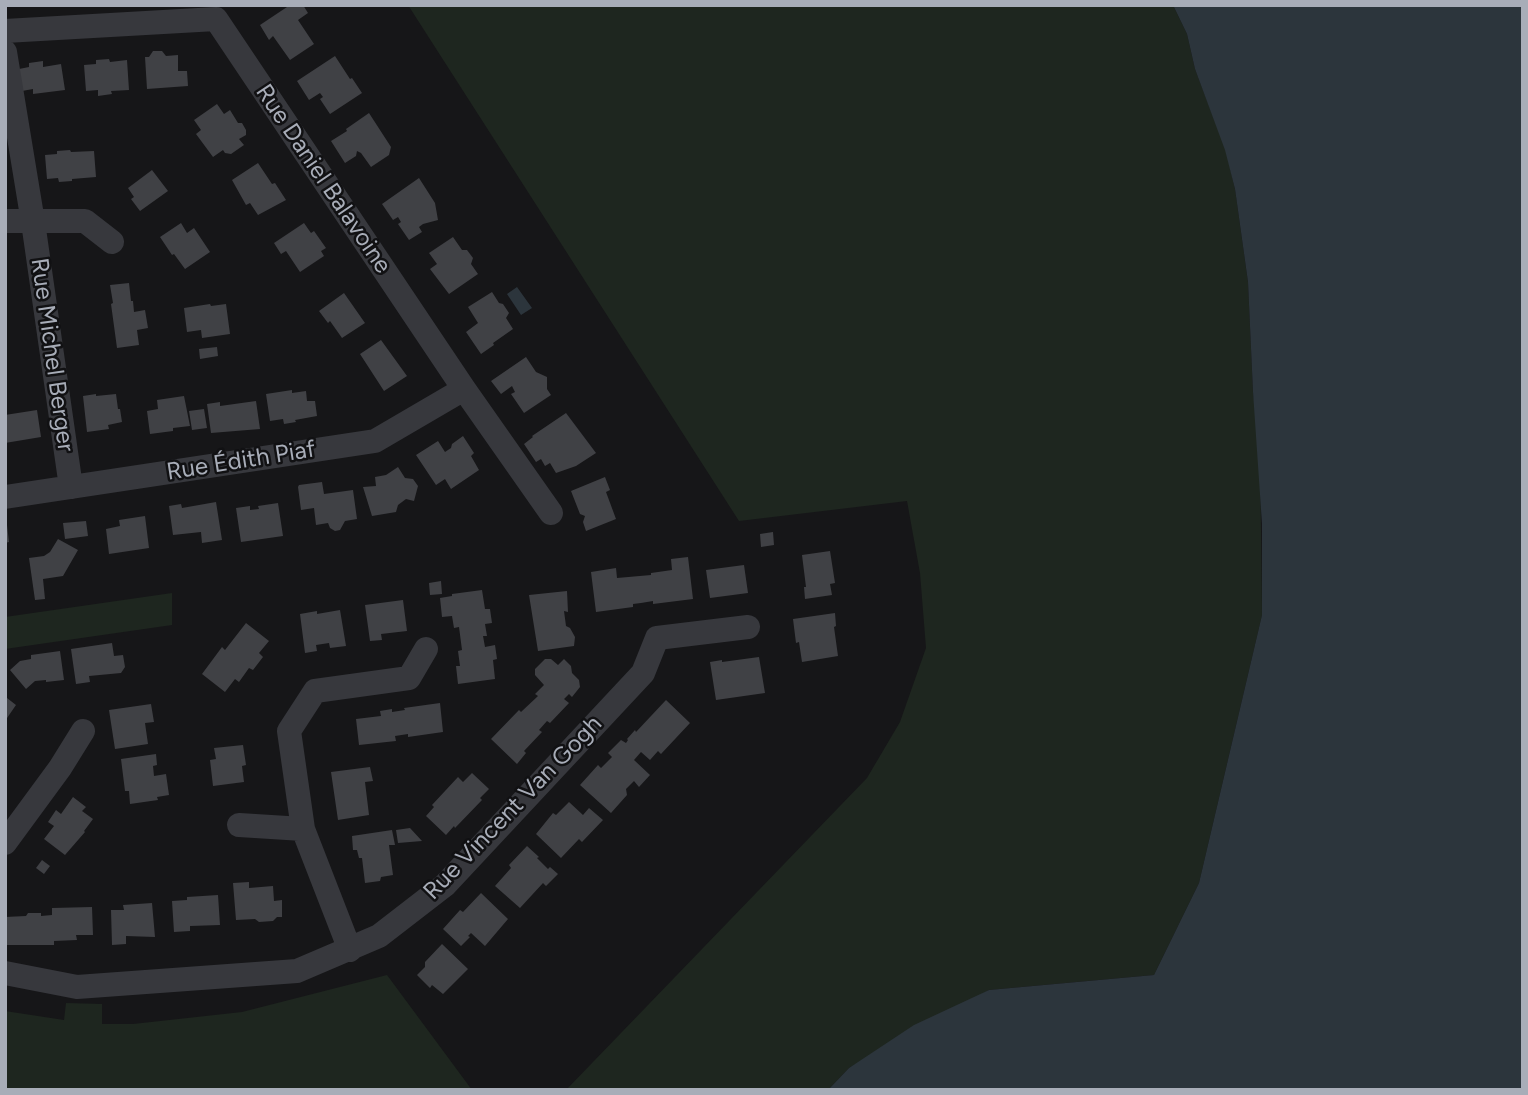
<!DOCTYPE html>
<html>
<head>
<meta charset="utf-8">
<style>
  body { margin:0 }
  #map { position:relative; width:1528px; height:1095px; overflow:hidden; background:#161618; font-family:Figtree,sans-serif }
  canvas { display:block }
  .frame { position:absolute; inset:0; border:7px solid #a8adb8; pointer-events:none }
</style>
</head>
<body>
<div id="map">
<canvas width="1528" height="1095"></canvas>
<div class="frame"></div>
</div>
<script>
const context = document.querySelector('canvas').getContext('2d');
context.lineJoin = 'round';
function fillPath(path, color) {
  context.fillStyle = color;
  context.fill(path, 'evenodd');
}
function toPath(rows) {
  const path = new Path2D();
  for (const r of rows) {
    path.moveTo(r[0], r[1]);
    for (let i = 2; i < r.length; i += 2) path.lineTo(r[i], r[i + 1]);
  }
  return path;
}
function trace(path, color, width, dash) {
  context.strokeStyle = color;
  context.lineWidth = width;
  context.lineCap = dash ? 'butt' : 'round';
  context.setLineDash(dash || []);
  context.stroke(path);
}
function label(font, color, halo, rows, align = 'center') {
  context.font = font + ' Figtree,sans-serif';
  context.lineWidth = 5;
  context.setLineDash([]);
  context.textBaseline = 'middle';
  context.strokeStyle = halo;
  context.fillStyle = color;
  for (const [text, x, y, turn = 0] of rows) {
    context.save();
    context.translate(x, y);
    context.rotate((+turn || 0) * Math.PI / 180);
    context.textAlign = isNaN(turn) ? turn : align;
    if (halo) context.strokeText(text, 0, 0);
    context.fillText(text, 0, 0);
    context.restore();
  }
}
const green = toPath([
  [408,5,1173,5,1187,34,1195,69,1226,150,1235,189,1248,282,1253,392,1260,445,1262,615,1199,883,1154,975,989,990,849,1068,828,1090,566,1090,867,778,900,722,926,648,920,573,907,501,739,521],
  [172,593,172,625,5,649,5,617],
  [387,975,472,1090,5,1090,5,1011,64,1020,66,1003,102,1004,102,1024,133,1024,242,1012]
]);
const water = toPath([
  [1173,5,1523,5,1523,1090,828,1090,849,1068,914,1025,989,990,1154,975,1199,883,1262,615,1262,524,1253,392,1248,282,1235,189,1225,150,1195,69,1187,34],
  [517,287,532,308,521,315,507,294]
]);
const building = toPath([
  [290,5,303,5,308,13,298,20,314,44,290,60,273,36,269,40,260,25],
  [153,51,162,51,166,56,178,55,178,71,187,71,188,86,147,89,145,57,149,57],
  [335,56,350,79,352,78,362,93,330,114,320,99,323,97,320,93,309,100,297,81],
  [109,59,110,62,127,60,129,90,111,91,112,94,98,96,98,90,86,91,84,65,96,64,96,60],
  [43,61,43,67,61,64,65,90,33,94,33,89,22,91,19,69,29,67,29,63],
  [217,104,224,114,230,110,238,123,242,123,246,130,246,135,239,139,244,145,231,154,225,153,223,150,213,157,196,134,201,130,194,120],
  [369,113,391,147,389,155,371,167,361,153,357,151,356,156,345,163,331,141,347,131,346,129],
  [70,150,71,152,94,151,96,177,72,179,72,181,59,182,58,178,47,179,45,155,57,154,57,151],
  [258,163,272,184,275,183,286,200,258,215,250,203,246,205,232,180],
  [152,170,168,191,140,211,131,199,134,197,128,188],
  [419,178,435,203,438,220,423,224,419,227,422,232,409,240,398,224,401,222,398,217,393,220,382,204],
  [181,223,187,233,194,228,210,252,185,269,174,254,172,255,160,237],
  [304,223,311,233,314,231,326,248,321,251,324,256,300,272,286,251,281,254,274,243],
  [453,237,462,250,467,250,473,258,471,264,478,274,449,294,430,269,437,264,429,253],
  [129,283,131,301,133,301,134,312,145,310,148,328,137,330,139,345,117,348,111,304,113,303,110,285],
  [492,292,499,303,503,304,509,313,506,318,513,329,493,343,494,345,481,354,466,332,478,323,468,307],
  [344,293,365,323,342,338,330,321,328,323,319,311],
  [210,304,211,306,226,304,230,334,202,338,201,330,187,332,184,308],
  [381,340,407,376,384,391,360,354],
  [217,347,218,356,200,359,199,349],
  [526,357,536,372,547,377,547,389,551,395,524,413,511,394,515,392,512,386,501,394,491,381],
  [292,390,292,393,306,391,307,401,315,401,317,416,295,420,296,422,284,424,283,419,270,421,266,394],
  [96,394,96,396,116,394,118,409,120,409,122,422,108,425,109,429,87,432,83,396],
  [184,396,190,426,173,428,173,431,150,434,147,411,158,409,157,400],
  [256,401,260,429,211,433,207,404,220,402,220,406],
  [204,409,207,428,192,430,189,411],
  [37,410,41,437,5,443,5,415],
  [566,413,596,453,576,466,556,473,550,463,545,466,541,459,536,462,524,444,533,437,532,436],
  [463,436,474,453,471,456,479,470,451,489,445,479,436,485,416,455,438,441,445,452,451,448,452,444],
  [398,467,405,478,413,479,418,486,414,501,406,499,398,505,396,512,372,516,363,487,376,486,375,477,386,475],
  [605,477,610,490,606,492,616,519,586,531,583,522,585,516,580,514,571,491],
  [322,482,324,494,353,490,357,519,345,521,340,530,335,531,330,528,328,523,316,525,314,508,301,510,298,487,299,485],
  [216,502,222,540,202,543,201,532,173,535,169,506,181,504,182,508],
  [278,503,283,536,241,542,236,508,250,506,250,510,259,509,258,506],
  [145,516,149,548,109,554,106,529,120,526,119,520],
  [86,521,88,536,65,539,63,523],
  [5,525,7,525,9,542,5,543],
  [773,532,774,545,761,547,760,534],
  [58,539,78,550,63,576,43,579,45,599,35,600,29,558,44,556,50,552],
  [830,551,835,583,830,584,832,595,805,599,804,587,806,587,802,555],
  [688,557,693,599,653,604,653,601,641,603,633,604,633,607,596,612,591,572,616,568,617,578,651,575,651,573,672,570,671,559],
  [744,565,748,593,710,598,706,570],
  [441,581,442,594,430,595,429,583],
  [482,590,485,609,490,609,492,623,485,624,487,636,483,636,485,647,495,645,497,659,493,660,495,679,458,684,456,666,460,666,458,651,462,650,459,627,454,628,452,616,442,617,440,598,452,596,452,594],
  [567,591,568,612,564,611,566,626,570,628,575,637,574,646,538,651,529,595],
  [403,600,407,631,381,634,382,640,370,641,365,605],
  [340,610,346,646,330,648,329,643,316,645,317,651,305,653,300,614,317,611,317,614],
  [835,613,836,626,834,627,838,656,802,662,799,642,796,643,793,619],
  [246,623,269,641,259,653,263,657,253,670,249,668,239,682,235,679,225,692,202,674,222,647,225,650],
  [112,643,114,656,123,655,125,667,121,673,89,676,90,682,76,684,71,649],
  [60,651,64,680,46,682,46,680,35,681,26,689,10,670,20,661,31,659,31,655],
  [759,657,765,693,716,700,710,662,722,660,722,662],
  [545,659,551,659,558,665,564,659,571,666,572,673,579,680,580,687,572,697,569,694,564,699,569,703,550,723,547,721,539,730,542,732,524,751,526,753,517,764,491,739,519,710,521,712,538,696,535,694,544,685,535,675,535,669],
  [7,698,16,705,5,721,5,699],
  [666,700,690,723,661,754,658,751,650,760,641,752,634,760,650,775,639,787,634,781,626,789,627,795,611,813,580,785,598,765,601,768,612,757,608,753,621,740,626,743,628,740,627,739,635,730,636,732],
  [440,703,443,732,408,737,408,734,395,736,396,741,359,745,356,719,381,716,380,711,392,709,392,712,405,710,404,708],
  [151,704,154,722,145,723,148,744,115,749,109,710],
  [243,745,246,765,242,766,244,782,213,786,210,760,216,759,214,748],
  [156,754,157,765,153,766,154,776,166,774,169,795,157,797,158,800,130,804,129,791,125,791,121,759],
  [370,767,373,781,365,782,369,815,338,820,331,772],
  [472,773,489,789,480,798,482,800,455,828,454,826,446,835,426,816,434,807,432,805,458,777,463,782],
  [73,797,86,807,82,811,93,819,84,831,85,832,65,855,44,839,54,826,48,822,56,810,61,814],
  [569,802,583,815,589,808,603,820,582,842,579,839,561,858,536,834,553,813,556,815],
  [410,828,422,841,398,843,396,830],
  [392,830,395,845,389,845,393,875,381,877,380,881,365,883,362,858,359,858,357,850,353,850,352,836],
  [527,846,539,857,537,858,548,869,550,867,558,874,546,886,543,883,520,908,495,886,511,868,509,865],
  [42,860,50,866,44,874,36,868],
  [249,882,249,888,273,886,274,901,282,900,282,917,277,917,273,921,259,922,255,919,236,920,233,883],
  [481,893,508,919,485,946,471,933,468,936,470,937,461,946,443,929,460,910,463,912],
  [218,895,220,925,190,926,190,931,174,932,172,901,187,900,187,897],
  [152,903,155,937,126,936,126,944,112,945,111,910,124,910,123,905],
  [92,907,93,935,76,935,77,940,54,941,54,945,5,945,5,917,26,916,28,913,41,913,41,916,52,915,52,908],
  [442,944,468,969,443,994,432,985,430,988,417,975,425,967,425,962]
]);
const minor = toPath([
  [5,31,216,19,464,389,551,513],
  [5,52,33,222,71,487],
  [5,221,85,221,112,242],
  [5,497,375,441,464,389],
  [239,825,303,829],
  [5,843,60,768,83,731],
  [350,950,303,829,289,731,315,691,409,678,426,649],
  [5,973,77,987,297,971,379,936,445,885,643,673,657,638,748,627]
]);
const streetNames = [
  ["Rue Daniel Balavoine",323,179,56],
  ["Rue Michel Berger",52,355,82],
  ["Rue Édith Piaf",241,461,-9],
  ["Rue Vincent Van Gogh",513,808,-46]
];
fillPath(green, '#1e261f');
fillPath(water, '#2c353c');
fillPath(building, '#404145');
trace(minor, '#37383d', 24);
label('24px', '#a8adb8', '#111113', streetNames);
</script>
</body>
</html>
